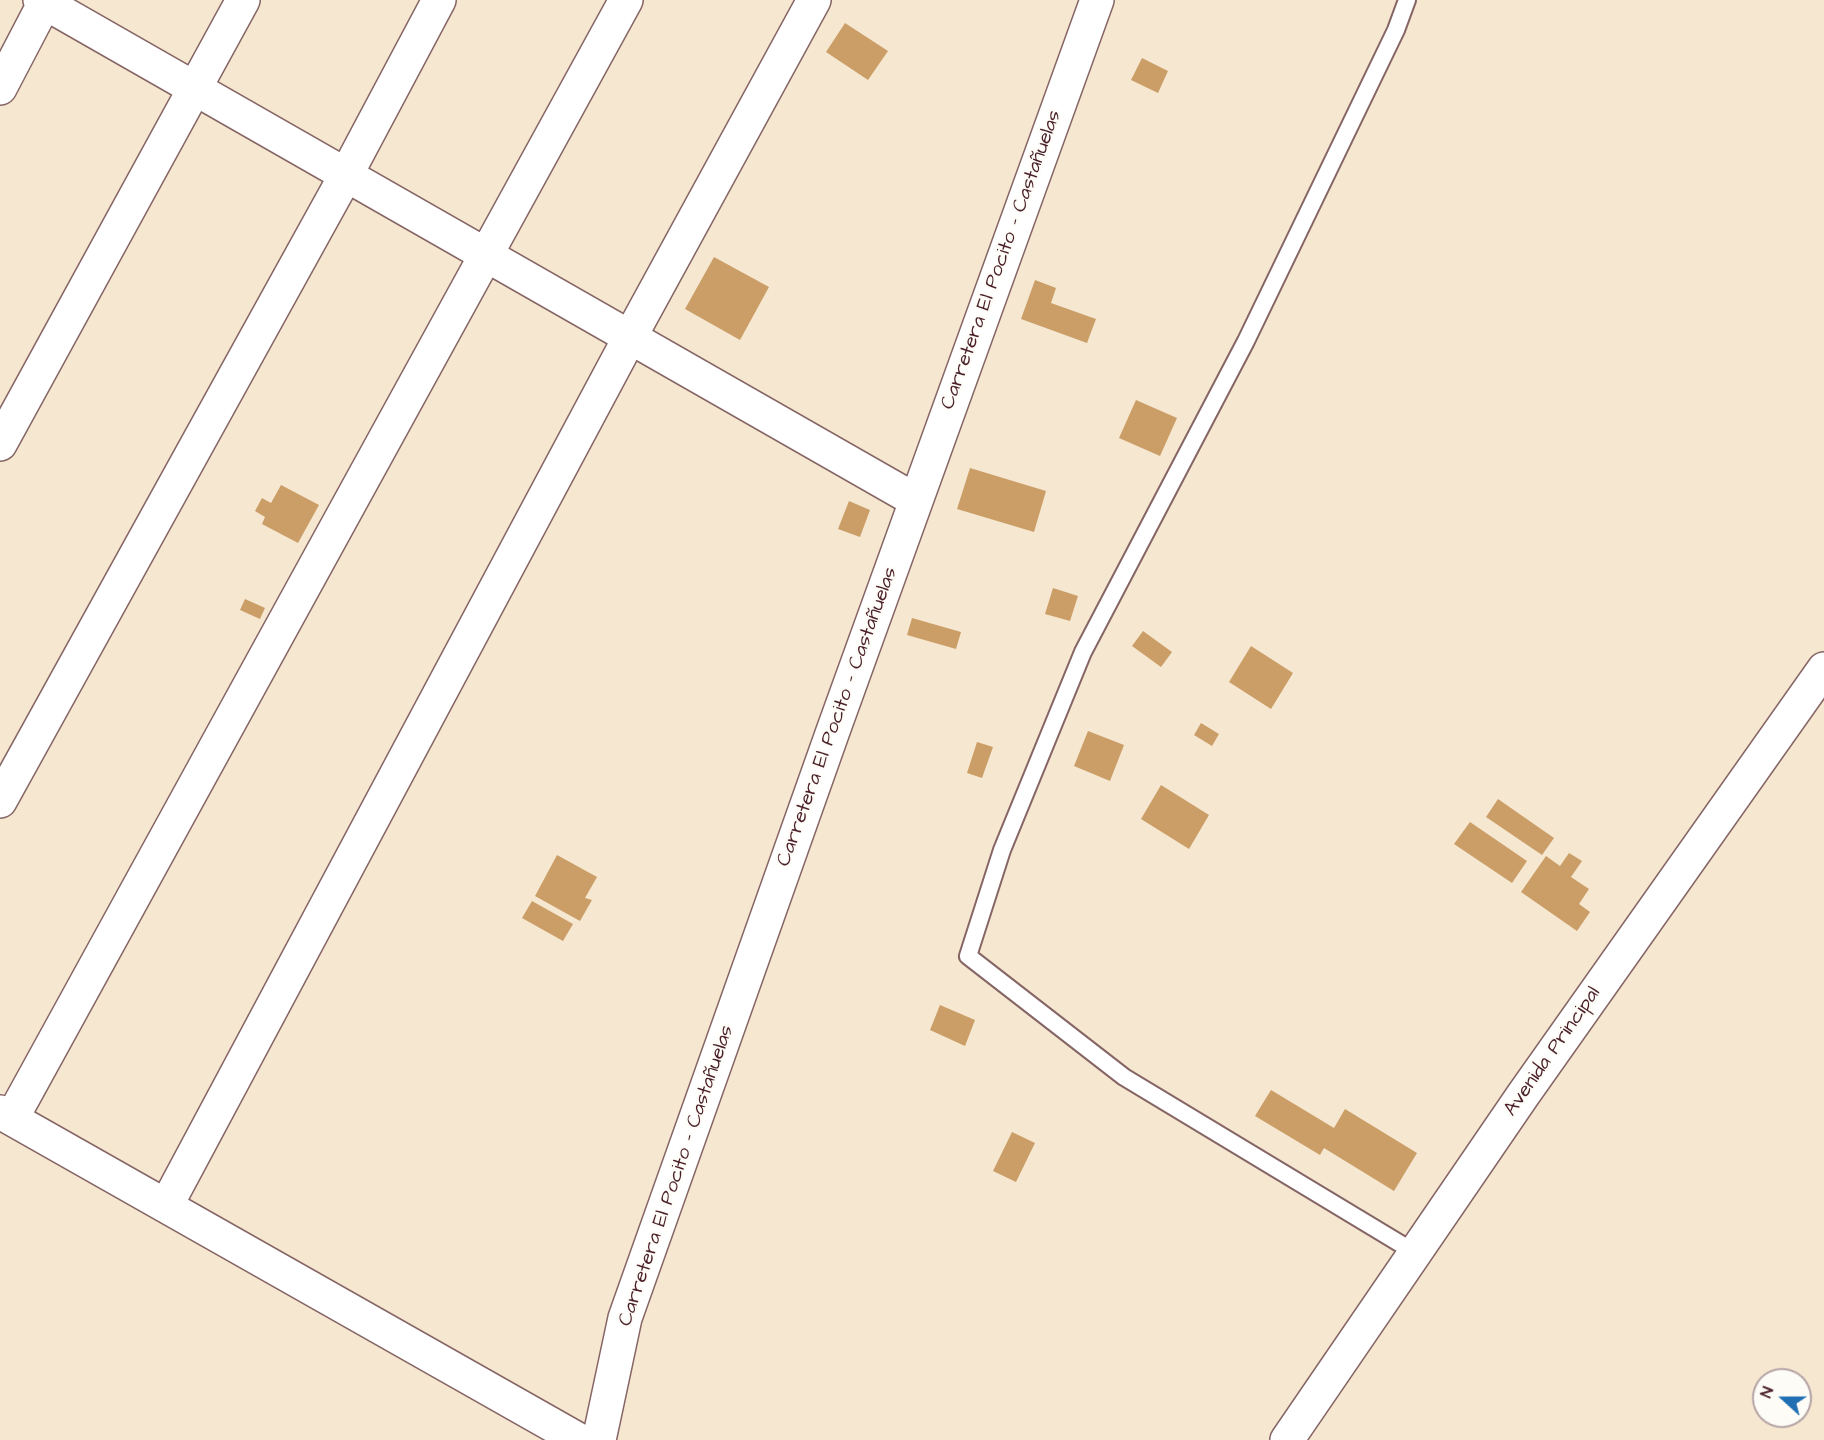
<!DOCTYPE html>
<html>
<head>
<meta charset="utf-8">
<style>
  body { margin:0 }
  #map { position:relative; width:1824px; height:1440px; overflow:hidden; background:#f6e7d1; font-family:"Architects Daughter",sans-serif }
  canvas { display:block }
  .north { position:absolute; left:1752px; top:1368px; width:60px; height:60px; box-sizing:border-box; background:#fdfcf7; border:2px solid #b5a4a5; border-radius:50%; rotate:291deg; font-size:16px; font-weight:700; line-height:24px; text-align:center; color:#4a1f2b }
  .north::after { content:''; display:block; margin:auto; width:21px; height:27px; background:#1f6fb2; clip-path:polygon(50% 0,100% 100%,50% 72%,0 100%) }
</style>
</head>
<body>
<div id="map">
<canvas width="1824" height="1440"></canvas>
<div class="north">N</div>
</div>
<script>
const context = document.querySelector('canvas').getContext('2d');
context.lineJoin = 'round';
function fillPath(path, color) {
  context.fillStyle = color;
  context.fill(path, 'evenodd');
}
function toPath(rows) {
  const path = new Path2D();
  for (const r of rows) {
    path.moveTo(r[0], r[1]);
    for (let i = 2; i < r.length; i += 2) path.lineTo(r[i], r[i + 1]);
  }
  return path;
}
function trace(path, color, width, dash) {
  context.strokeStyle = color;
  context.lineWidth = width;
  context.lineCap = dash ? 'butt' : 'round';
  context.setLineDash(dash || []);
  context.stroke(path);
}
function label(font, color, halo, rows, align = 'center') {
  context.font = font + ' "Architects Daughter",sans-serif';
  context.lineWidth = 4.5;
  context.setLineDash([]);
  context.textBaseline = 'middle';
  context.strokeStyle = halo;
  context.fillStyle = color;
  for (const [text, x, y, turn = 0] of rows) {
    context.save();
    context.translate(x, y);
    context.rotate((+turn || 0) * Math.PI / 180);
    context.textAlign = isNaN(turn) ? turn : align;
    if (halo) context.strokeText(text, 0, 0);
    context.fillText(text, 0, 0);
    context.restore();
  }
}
const building = toPath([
  [845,23,888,51,868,80,826,52],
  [1142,58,1168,71,1158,93,1131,80],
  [714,257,769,287,740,340,685,309],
  [1035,280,1056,288,1051,303,1096,319,1087,343,1021,319],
  [1136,400,1177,418,1160,456,1119,438],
  [970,468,1046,491,1034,532,957,509],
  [281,485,319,505,298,543,262,524,265,517,255,511,262,498,271,503],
  [849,501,870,510,860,537,838,529],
  [1053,588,1078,596,1070,621,1045,614],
  [245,599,265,608,260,619,240,610],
  [912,618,961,632,956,649,907,635],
  [1143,631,1172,652,1161,667,1132,646],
  [1251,646,1293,673,1271,709,1229,682],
  [1201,723,1219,734,1212,746,1194,735],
  [1088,731,1124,745,1110,781,1074,766],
  [977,742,993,747,982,778,967,773],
  [1161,785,1209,815,1189,849,1141,819],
  [1498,799,1554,838,1542,855,1486,817],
  [1470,822,1527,861,1512,883,1454,844],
  [1569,853,1582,861,1571,877,1589,889,1579,904,1590,912,1577,931,1521,892,1546,856,1560,866],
  [557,855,597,877,585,898,592,900,580,921,535,896],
  [532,901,573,924,563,941,522,918],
  [940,1005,975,1020,965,1046,930,1030],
  [1271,1090,1334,1128,1345,1109,1417,1153,1394,1191,1324,1148,1320,1155,1255,1116],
  [1012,1132,1035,1143,1016,1182,993,1171]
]);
const service = toPath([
  [1407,0,1396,30,1246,341,1083,652,1002,850,968,956,1124,1077,1414,1252]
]);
const minor = toPath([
  [40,0,915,500],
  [0,88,46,0],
  [0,444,243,0],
  [0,801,346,175,439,0],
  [0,1112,579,1440],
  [12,1118,626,0],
  [166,1206,630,337,814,0]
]);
const secondary = toPath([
  [599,1440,625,1318,833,731,1097,0],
  [1287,1440,1523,1095,1824,669]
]);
const streetNames = [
  ["Carretera El Pocito - Castañuelas",1002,260,-70],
  ["Carretera El Pocito - Castañuelas",838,717,-70],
  ["Avenida Principal",1553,1052,-55],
  ["Carretera El Pocito - Castañuelas",677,1176,-71]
];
fillPath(building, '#cb9e67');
trace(service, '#866565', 20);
trace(minor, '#866565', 36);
trace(secondary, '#866565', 36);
trace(service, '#fff', 16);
trace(minor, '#fff', 33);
trace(secondary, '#fff', 33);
label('20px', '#4a1f2b', '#fdfcf7', streetNames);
</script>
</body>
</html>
